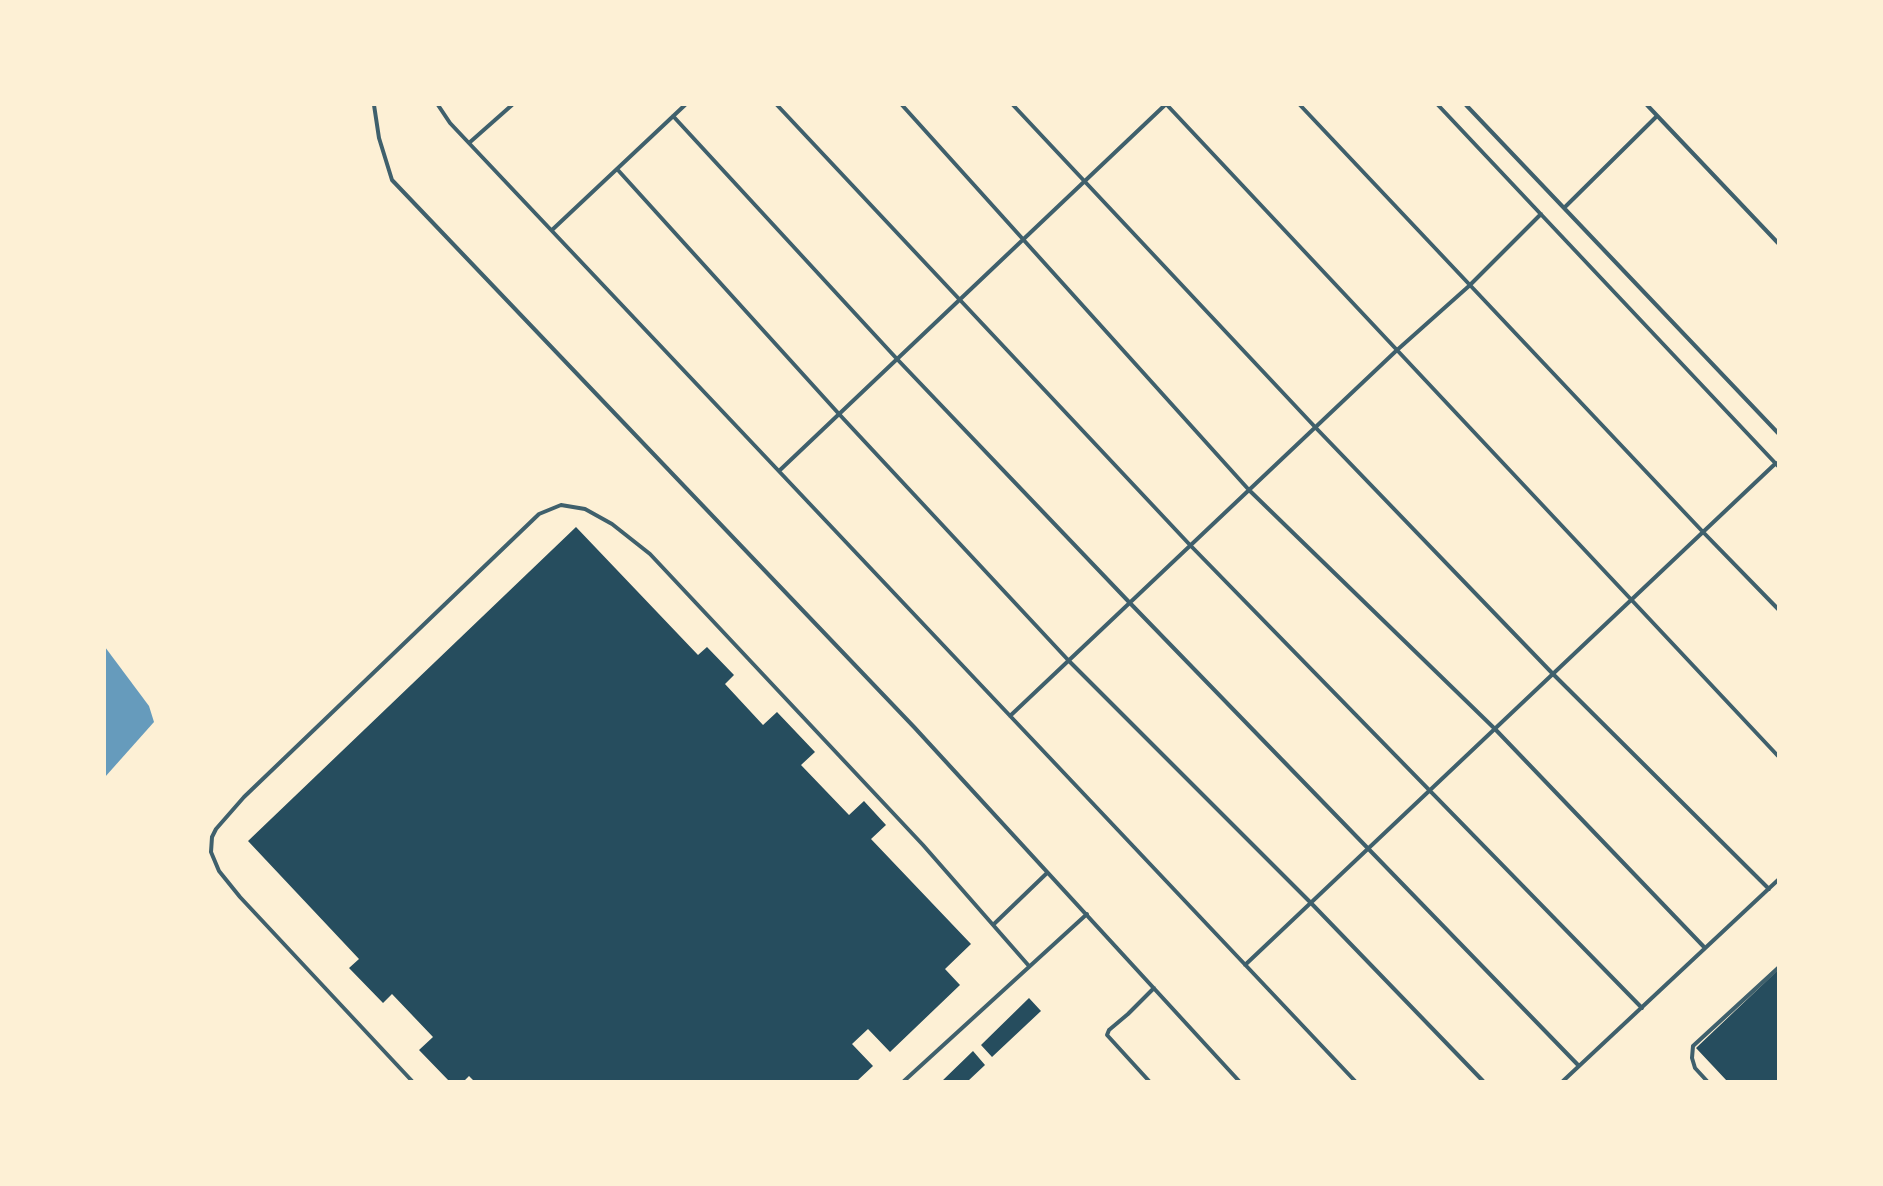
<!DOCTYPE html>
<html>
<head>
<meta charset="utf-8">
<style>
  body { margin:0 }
  #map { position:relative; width:1883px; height:1186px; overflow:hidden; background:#fdf0d5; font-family:Signika,sans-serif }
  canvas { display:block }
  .frame { position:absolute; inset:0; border:106px solid #fdf0d5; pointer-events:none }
</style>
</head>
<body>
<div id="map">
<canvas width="1883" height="1186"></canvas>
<div class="frame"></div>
</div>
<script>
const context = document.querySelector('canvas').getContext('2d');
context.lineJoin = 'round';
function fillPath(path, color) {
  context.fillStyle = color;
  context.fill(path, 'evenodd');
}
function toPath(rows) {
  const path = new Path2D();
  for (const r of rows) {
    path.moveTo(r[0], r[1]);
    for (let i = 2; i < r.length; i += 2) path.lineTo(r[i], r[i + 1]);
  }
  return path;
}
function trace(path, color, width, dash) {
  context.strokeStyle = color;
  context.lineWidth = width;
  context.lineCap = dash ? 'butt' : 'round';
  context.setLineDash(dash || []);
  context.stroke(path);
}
const water = toPath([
  [105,647,149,706,154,722,105,777]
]);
const building = toPath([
  [576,527,698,655,707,647,734,675,725,684,763,725,777,712,815,752,801,765,849,815,864,801,886,825,871,839,971,944,945,969,960,985,890,1052,868,1029,852,1044,873,1066,857,1081,474,1081,469,1076,464,1081,449,1081,419,1050,433,1037,392,994,383,1003,349,968,359,959,248,841],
  [1778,970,1778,1081,1727,1081,1696,1048],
  [1029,998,1041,1011,992,1057,981,1045],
  [973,1051,985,1065,968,1081,942,1081]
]);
const service = toPath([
  [374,105,379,138,392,180,914,727,1239,1081],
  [438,105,450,123,1355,1081],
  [777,105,1190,545,1642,1008],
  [902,105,1249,490,1495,729,1705,948],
  [1013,105,1316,428,1553,674,1769,889],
  [1167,105,1778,756],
  [1300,105,1703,532,1778,609],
  [1438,105,1778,466],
  [1466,105,1778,433],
  [1647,105,1778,243],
  [673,116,897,359,1129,602,1579,1066],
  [469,143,512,105],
  [617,169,839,414,1069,661,1311,903,1483,1081],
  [1564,208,1657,116],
  [552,230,685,105],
  [779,471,1165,105],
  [1010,716,1396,351,1469,286,1541,214],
  [994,924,1047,873],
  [1245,965,1776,463],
  [412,1081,240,897,219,871,211,852,212,837,216,829,244,797,539,514,561,505,585,509,612,524,650,554,923,845,1029,966],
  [904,1081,1087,914],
  [1149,1081,1107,1035,1109,1030,1128,1014,1154,988],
  [1563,1081,1778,880],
  [1707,1081,1695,1068,1692,1058,1693,1046,1778,968]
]);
fillPath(water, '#669bbc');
fillPath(building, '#264d5e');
trace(service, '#3f606c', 4);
</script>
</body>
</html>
